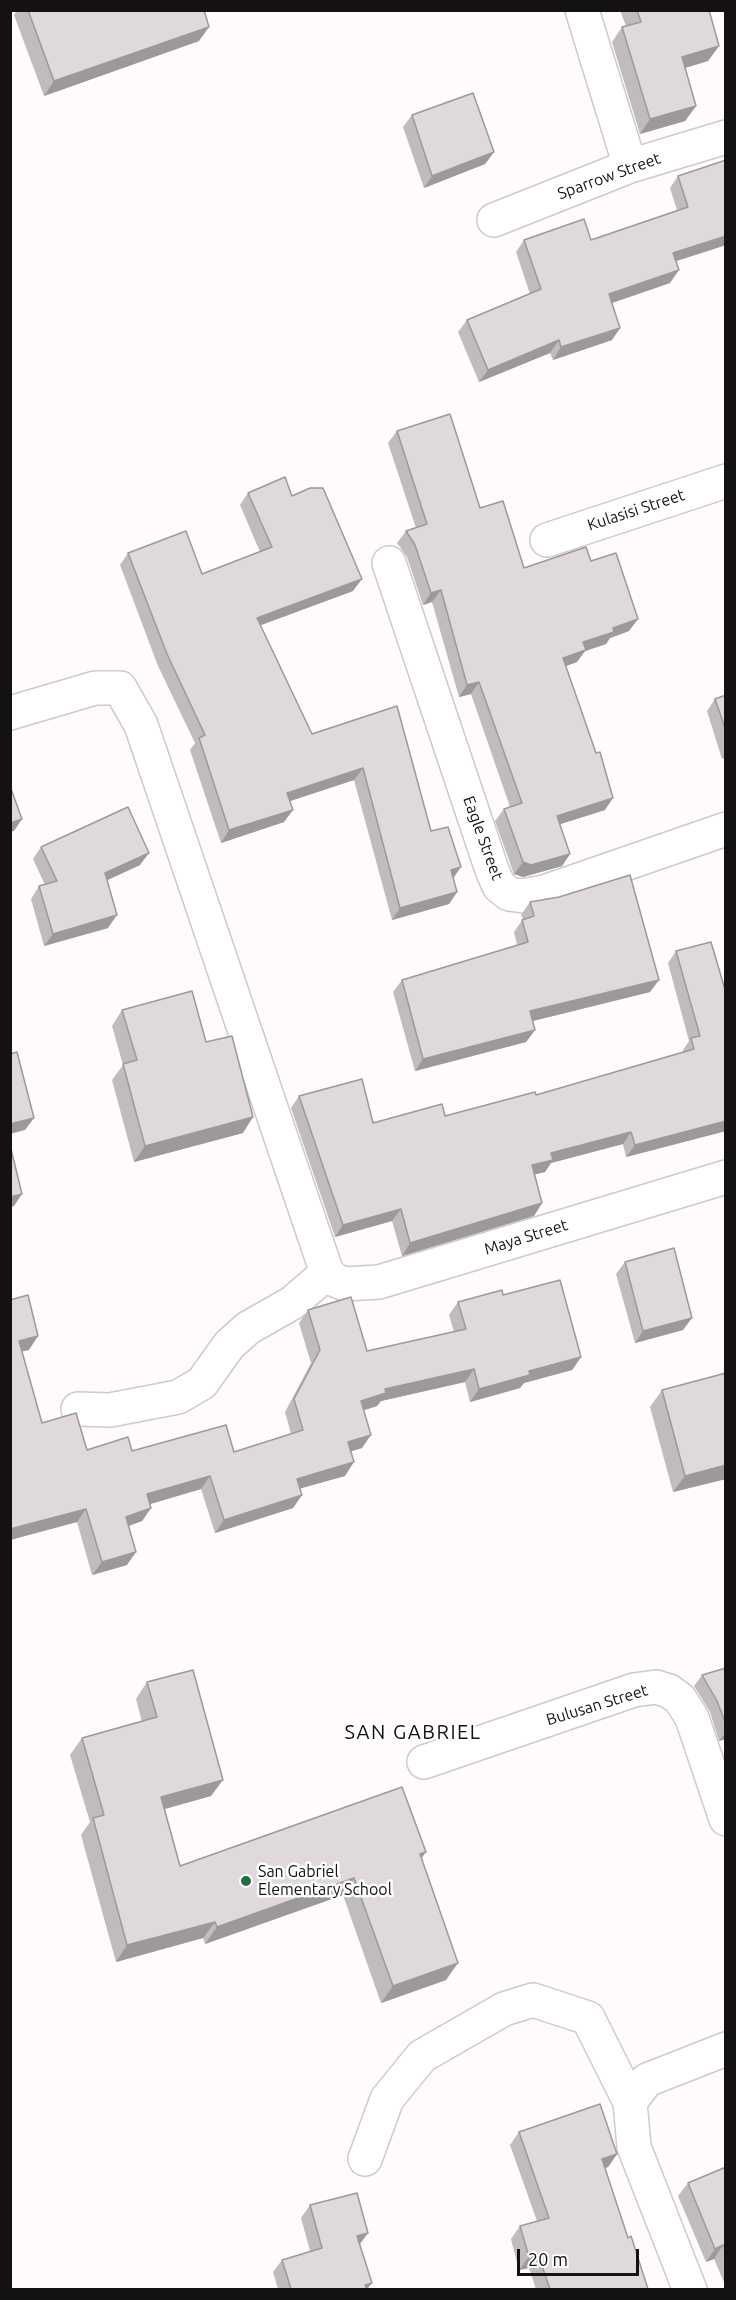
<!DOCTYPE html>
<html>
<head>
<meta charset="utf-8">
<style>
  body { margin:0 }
  #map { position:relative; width:736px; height:2300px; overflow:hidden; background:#fffafe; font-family:Ubuntu,sans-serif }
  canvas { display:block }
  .frame { position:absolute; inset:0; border:12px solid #131112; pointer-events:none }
  .scale { position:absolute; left:517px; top:2249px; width:122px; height:27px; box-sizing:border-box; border:3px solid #131112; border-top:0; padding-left:8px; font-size:18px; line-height:21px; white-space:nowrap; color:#131112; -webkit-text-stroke:4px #fff; paint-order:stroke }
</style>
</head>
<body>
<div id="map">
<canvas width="736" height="2300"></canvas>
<div class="frame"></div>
<div class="scale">20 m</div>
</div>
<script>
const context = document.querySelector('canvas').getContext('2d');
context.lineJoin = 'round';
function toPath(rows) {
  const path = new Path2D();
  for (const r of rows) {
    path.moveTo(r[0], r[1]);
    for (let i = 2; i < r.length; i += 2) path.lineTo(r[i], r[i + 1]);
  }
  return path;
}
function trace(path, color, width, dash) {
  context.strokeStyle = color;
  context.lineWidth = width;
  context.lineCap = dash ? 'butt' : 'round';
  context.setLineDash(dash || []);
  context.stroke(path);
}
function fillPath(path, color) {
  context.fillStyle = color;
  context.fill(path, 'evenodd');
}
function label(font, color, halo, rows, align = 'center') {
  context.font = font + ' Ubuntu,sans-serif';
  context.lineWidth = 5;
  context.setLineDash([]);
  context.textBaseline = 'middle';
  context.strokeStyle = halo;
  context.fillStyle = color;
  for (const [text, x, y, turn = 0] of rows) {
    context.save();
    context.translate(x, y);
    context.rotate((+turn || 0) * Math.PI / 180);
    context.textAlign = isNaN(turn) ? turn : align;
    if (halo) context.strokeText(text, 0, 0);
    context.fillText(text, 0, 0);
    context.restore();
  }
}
const street = toPath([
  [582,10,630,166],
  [494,220,630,166,726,137],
  [547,540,726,481],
  [389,563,492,870,499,886,509,894,523,896,544,892,726,829],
  [10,713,95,688,120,688,141,725,327,1273,335,1280,345,1284,379,1282,726,1177],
  [78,1409,110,1410,178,1397,202,1383,229,1345,248,1328,292,1303,327,1273],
  [424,1762,634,1690,656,1687,669,1691,680,1699,692,1718,726,1819],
  [365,2159,387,2099,422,2056,504,2009,533,2000,588,2018,630,2102],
  [690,2290,634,2147,630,2102,647,2080,726,2049]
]);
const wall = toPath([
  [17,10,204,10,199,41,44,96,14,15],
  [620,10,709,10,719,46,708,61,685,68,696,106,685,121,640,134,612,42,622,27,626,26],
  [412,115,494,152,485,164,424,188,403,127],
  [678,176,726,245,676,261,670,283,612,303,620,328,612,340,553,360,550,353,479,382,458,332,467,320,530,294,516,252,524,240,591,240,677,210,670,188],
  [397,431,480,508,524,568,591,561,629,631,610,638,606,644,585,651,577,662,566,666,605,810,560,824,570,854,562,866,523,877,514,874,495,821,504,809,510,807,471,694,459,697,432,602,423,605,407,557,397,543,406,531,416,528,388,443],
  [248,493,292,496,353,591,260,625,312,734,397,706,431,831,453,878,457,892,449,904,392,920,354,780,290,801,284,822,221,843,190,750,195,743,158,666,120,565,128,553,202,574,260,552,240,505],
  [726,695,726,758,722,759,707,711,715,699],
  [41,847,140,865,107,880,108,928,44,946,31,899,39,886,45,885,33,859],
  [530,902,650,992,532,1021,535,1030,526,1042,415,1071,393,992,402,980,517,945,514,932,523,919,521,915],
  [676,951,726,993,726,1131,626,1157,623,1144,551,1163,545,1172,535,1174,542,1203,534,1216,402,1256,392,1221,335,1237,291,1108,299,1096,373,1123,445,1116,536,1095,683,1052,683,1050,689,1041,668,963],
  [122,1010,243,1133,134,1162,112,1080,123,1065,112,1026],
  [625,1262,683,1330,635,1343,616,1274],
  [503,1295,581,1357,572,1370,524,1383,520,1388,470,1402,465,1382,381,1401,377,1406,364,1410,362,1448,351,1451,345,1476,300,1488,302,1495,293,1508,215,1533,201,1489,150,1504,151,1508,142,1521,129,1526,127,1565,92,1575,77,1522,10,1540,10,1300,29,1350,22,1351,42,1423,87,1450,234,1452,291,1434,285,1412,311,1363,299,1323,308,1310,367,1351,454,1332,449,1315,458,1302],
  [726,1373,726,1479,673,1492,650,1407,662,1390],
  [726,1668,726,1739,719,1741,710,1712,694,1686,702,1675],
  [147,1682,211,1796,165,1809,180,1866,421,1859,446,1980,381,2003,343,1895,205,1944,203,1938,116,1962,81,1835,90,1822,70,1755,82,1738,142,1722,136,1699],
  [519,2132,617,2154,608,2167,605,2168,628,2238,648,2289,536,2289,529,2268,519,2270,511,2239,520,2226,537,2221,510,2145],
  [726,2167,726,2287,714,2259,706,2262,678,2196,688,2183],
  [310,2205,368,2233,360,2244,372,2283,367,2289,278,2289,273,2272,282,2260,310,2251,301,2218]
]);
const shadedWall = toPath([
  [209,27,199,41,44,96,54,81],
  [719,46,708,61,671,72,682,57],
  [696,106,685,121,640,134,650,119],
  [494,152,485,164,424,188,432,176],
  [726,236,726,245,664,265,673,253],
  [679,270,670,283,600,307,609,294],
  [620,328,612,340,553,360,561,347],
  [559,340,550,353,479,382,488,370],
  [362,579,353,591,248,630,257,618],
  [441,590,432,602,423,605,431,593],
  [638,619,629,631,610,638,606,644,585,651,577,662,555,670,563,658,583,642,613,628],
  [479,682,471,694,459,697,467,685],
  [363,768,354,780,278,805,287,793],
  [613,798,605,810,548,828,557,816],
  [293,810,284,822,221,843,229,830],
  [22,819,14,831,10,832,10,823],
  [149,853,140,865,97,885,105,873],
  [570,854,562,866,523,877,514,874,523,862],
  [461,867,452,880,451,870],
  [457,892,449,904,392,920,400,908],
  [117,915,108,928,44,946,53,934],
  [659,980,650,992,521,1024,530,1011],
  [535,1030,526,1042,415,1071,423,1059],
  [253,1117,243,1133,134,1162,145,1146],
  [34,1118,25,1130,10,1134,10,1124],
  [726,1121,726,1131,626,1157,635,1145],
  [631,1132,623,1144,551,1163,545,1172,524,1177,532,1165,551,1153],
  [22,1194,14,1206,10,1207,10,1197],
  [542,1203,534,1216,402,1256,410,1243],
  [401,1209,392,1221,335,1237,343,1225],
  [692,1318,683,1330,635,1343,643,1331],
  [38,1336,29,1350,10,1354,19,1341],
  [581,1357,572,1370,524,1383,520,1388,470,1402,479,1389,529,1371],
  [474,1369,465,1382,381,1401,377,1406,352,1414,361,1401,385,1389],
  [371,1435,362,1448,339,1455,348,1442],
  [354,1462,345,1476,288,1492,297,1479],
  [726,1465,726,1479,673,1492,685,1476],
  [210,1476,201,1489,137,1508,147,1494],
  [302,1495,293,1508,215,1533,224,1520],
  [151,1508,142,1521,117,1530,126,1517],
  [86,1509,77,1522,10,1540,10,1529],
  [136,1552,127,1565,92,1575,102,1562],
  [726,1732,726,1739,719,1741],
  [223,1780,211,1796,150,1813,161,1797],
  [426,1852,414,1869,420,1854],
  [354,1878,343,1895,205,1944,217,1927],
  [215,1922,203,1938,116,1962,127,1945],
  [458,1963,446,1980,381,2003,393,1986],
  [617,2154,608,2167,593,2172,602,2159],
  [368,2233,359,2245,357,2236],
  [723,2245,714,2259,706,2262,715,2249],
  [538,2254,529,2268,519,2270,529,2257],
  [372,2283,367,2289,365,2285]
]);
const building = toPath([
  [28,10,204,10,209,27,54,81,28,10],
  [637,10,709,10,719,46,682,57,696,106,650,119,622,27,641,22,637,10],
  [473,93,494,152,432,176,412,115,473,93],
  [726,160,726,236,673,253,679,270,609,294,620,328,561,347,559,340,488,370,467,320,541,289,524,240,584,219,591,240,688,207,678,176,726,160],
  [450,414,480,508,503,501,524,568,586,547,591,561,616,553,638,619,613,628,614,632,583,642,586,650,563,658,596,753,600,752,613,798,557,816,570,854,531,865,523,862,504,809,522,803,479,682,467,685,441,590,431,593,415,545,406,531,427,524,397,431,450,414],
  [285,477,292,496,310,488,323,488,362,579,257,618,312,734,397,706,431,831,448,827,461,867,451,870,457,892,400,908,363,768,287,793,293,810,229,830,199,738,205,735,167,654,128,553,186,531,202,574,272,547,248,493,285,477],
  [726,695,726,731,715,699,726,695],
  [10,786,22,819,10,823,10,786],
  [128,807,149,853,105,873,117,915,53,934,39,886,57,881,41,847,128,807],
  [630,875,659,980,530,1011,535,1030,423,1059,402,980,528,942,522,920,534,916,530,902,559,897,630,875],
  [711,942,726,993,726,1121,635,1145,631,1132,551,1153,553,1160,532,1165,542,1203,410,1243,401,1209,343,1225,299,1096,362,1079,373,1123,442,1104,445,1116,535,1092,536,1095,694,1049,691,1038,700,1036,676,951,711,942],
  [192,991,206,1042,232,1036,253,1117,145,1146,123,1064,137,1060,122,1010,192,991],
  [17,1052,34,1118,10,1124,10,1054,17,1052],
  [10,1145,22,1194,10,1197,10,1145],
  [674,1248,692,1318,643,1331,625,1262,674,1248],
  [560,1280,581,1357,529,1371,530,1375,479,1389,474,1369,385,1389,386,1393,361,1401,371,1435,348,1442,354,1462,297,1479,302,1495,224,1520,210,1476,147,1494,151,1508,126,1517,136,1552,102,1562,86,1509,10,1529,10,1300,28,1295,38,1336,19,1341,42,1423,76,1413,87,1450,128,1437,132,1451,226,1425,234,1452,303,1430,294,1399,320,1350,308,1310,351,1297,367,1351,466,1329,458,1302,502,1290,503,1295,560,1280],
  [726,1373,726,1465,685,1476,662,1390,726,1373],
  [726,1668,726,1724,717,1701,702,1675,726,1668],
  [193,1670,223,1780,161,1797,180,1866,402,1787,426,1852,420,1854,458,1963,393,1986,354,1878,217,1927,215,1922,127,1945,93,1818,104,1815,82,1738,157,1717,147,1682,193,1670],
  [600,2104,617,2154,602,2159,628,2238,631,2236,648,2289,550,2289,538,2254,529,2257,520,2226,549,2218,519,2132,600,2104],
  [726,2167,726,2251,723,2245,715,2249,688,2183,726,2167],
  [357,2193,368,2233,357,2236,372,2283,365,2285,367,2289,291,2289,282,2260,322,2248,310,2205,357,2193]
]);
const markers = [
  [246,1881,6,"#226f3e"]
];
const streetNames = [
  ["Sparrow Street",609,176,-20],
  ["Kulasisi Street",636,510,-18],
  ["Eagle Street",483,838,70],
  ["Maya Street",526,1237,-17],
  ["Bulusan Street",597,1705,-17]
];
const poiNames = [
  ["San Gabriel",258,1872],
  ["Elementary School",258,1890]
];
const quarterNames = [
  ["SAN GABRIEL",413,1732]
];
trace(street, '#cfc9ce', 36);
trace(street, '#fff', 33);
fillPath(wall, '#c0bbbf');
fillPath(shadedWall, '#9c989b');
fillPath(building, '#dfd9de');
trace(building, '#9c989b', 1.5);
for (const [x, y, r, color] of markers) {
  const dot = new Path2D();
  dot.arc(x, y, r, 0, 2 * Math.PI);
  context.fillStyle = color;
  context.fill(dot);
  trace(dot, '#fff', 2);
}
label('16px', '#131112', '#fff', streetNames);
label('16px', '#131112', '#fff', poiNames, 'left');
context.letterSpacing = '1.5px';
label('20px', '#131112', '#fff', quarterNames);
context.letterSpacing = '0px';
</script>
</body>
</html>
